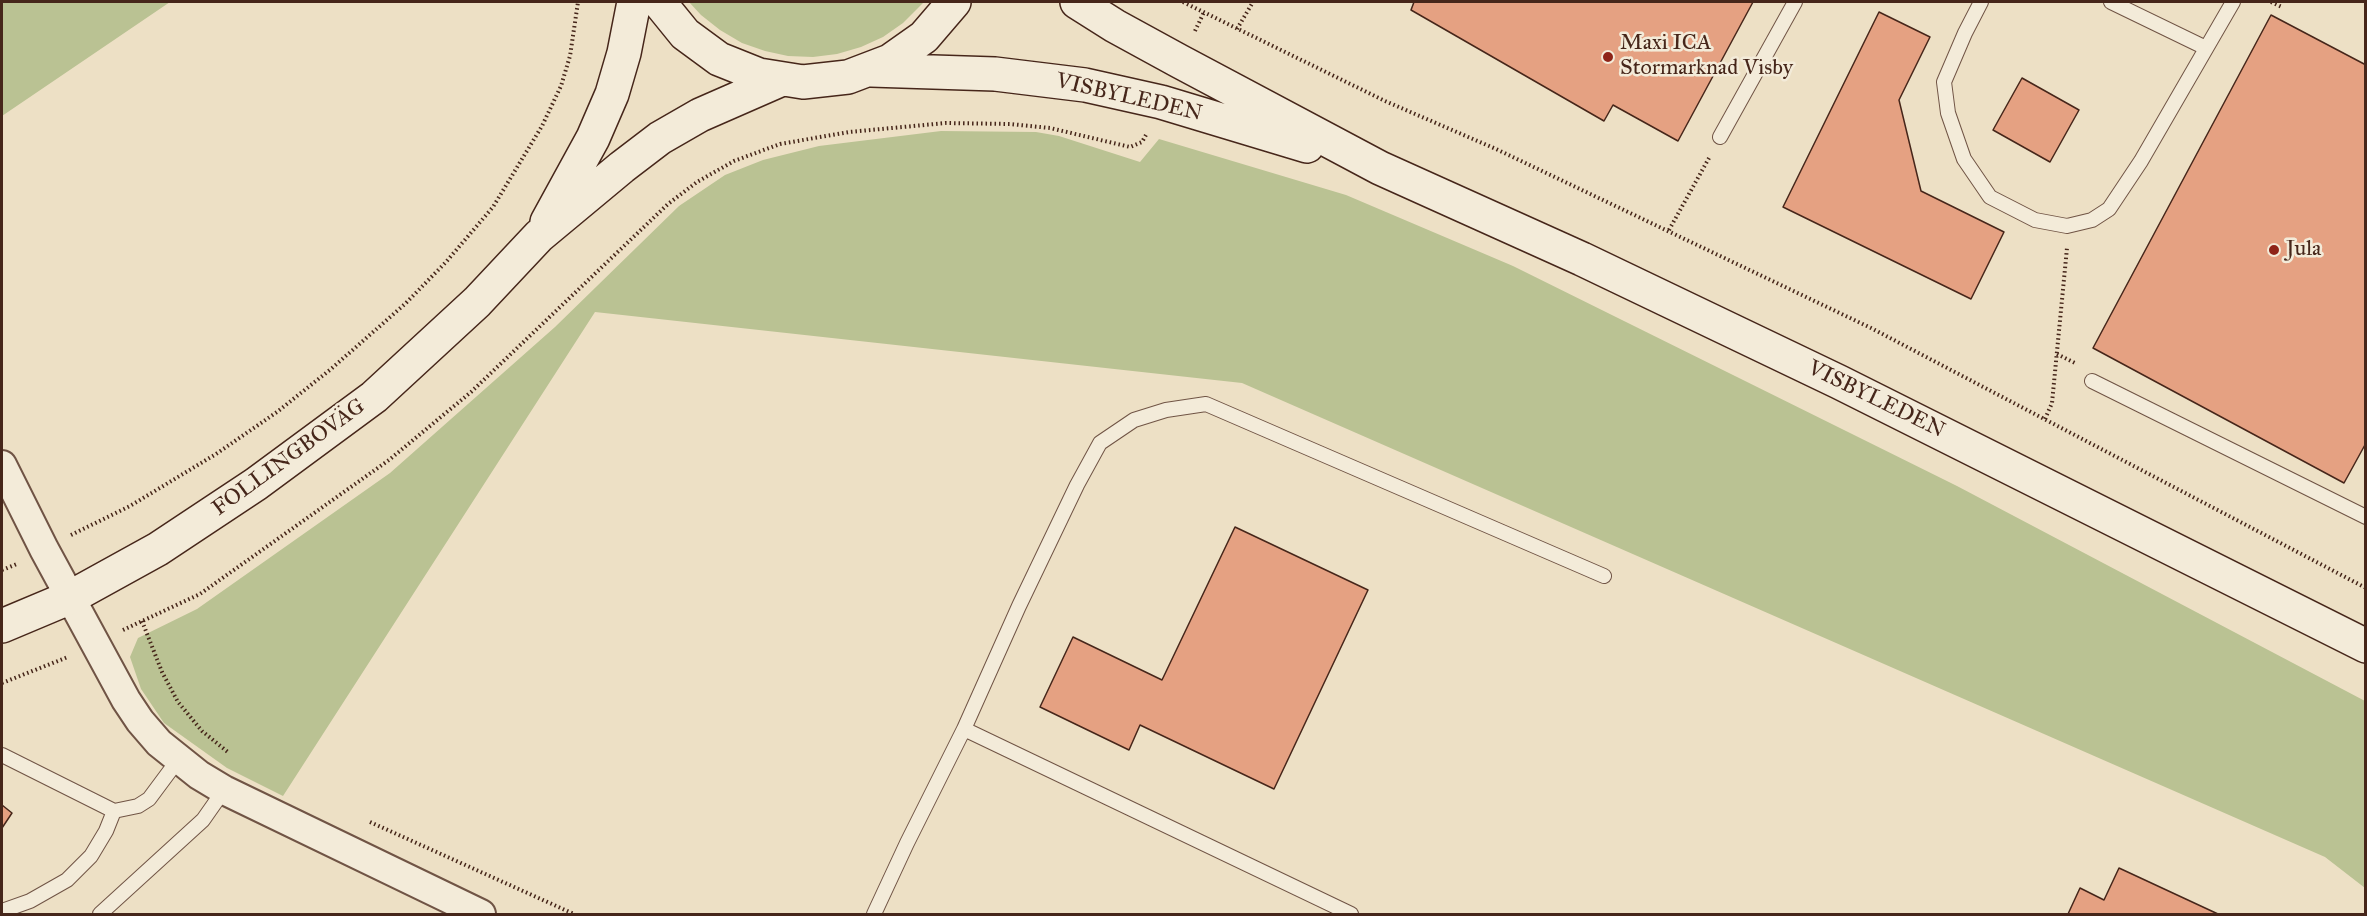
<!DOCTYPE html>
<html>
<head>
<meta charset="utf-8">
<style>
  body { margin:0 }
  #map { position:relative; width:2367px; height:916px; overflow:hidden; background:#ede0c5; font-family:"IM FELL Great Primer",serif }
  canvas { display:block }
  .frame { position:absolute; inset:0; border:3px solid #46261a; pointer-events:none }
</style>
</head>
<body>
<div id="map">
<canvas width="2367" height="916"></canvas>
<div class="frame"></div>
</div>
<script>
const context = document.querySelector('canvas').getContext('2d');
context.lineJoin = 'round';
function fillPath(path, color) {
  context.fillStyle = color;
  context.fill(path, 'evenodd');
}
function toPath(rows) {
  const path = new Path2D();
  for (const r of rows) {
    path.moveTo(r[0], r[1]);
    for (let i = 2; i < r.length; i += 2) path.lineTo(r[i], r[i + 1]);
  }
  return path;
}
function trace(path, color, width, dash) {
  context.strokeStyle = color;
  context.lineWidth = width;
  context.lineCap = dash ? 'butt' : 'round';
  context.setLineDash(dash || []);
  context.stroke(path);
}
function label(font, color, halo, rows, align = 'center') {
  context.font = font + ' "IM FELL Great Primer",serif';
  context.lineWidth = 5;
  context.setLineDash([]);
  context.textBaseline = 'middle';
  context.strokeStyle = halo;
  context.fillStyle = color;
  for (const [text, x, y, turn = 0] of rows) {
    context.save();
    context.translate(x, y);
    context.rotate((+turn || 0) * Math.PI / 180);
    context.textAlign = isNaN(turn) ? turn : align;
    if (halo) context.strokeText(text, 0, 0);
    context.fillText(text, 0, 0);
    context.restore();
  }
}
const green = toPath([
  [2,2,170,2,2,116],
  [689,2,924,2,903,23,883,37,861,47,837,54,813,57,788,56,765,51,742,43,720,30,701,15],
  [941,131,1036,132,1059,136,1140,162,1159,139,1346,195,1513,266,1957,486,2365,701,2365,888,2325,857,1242,383,595,312,283,796,227,768,164,723,141,689,130,657,138,638,197,609,390,473,555,327,679,206,725,175,763,160,819,146]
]);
const building = toPath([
  [1414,2,1753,2,1678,141,1613,105,1604,121,1411,10,1414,2],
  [1879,12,1930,37,1899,100,1921,191,2004,232,1971,299,1783,207,1879,12],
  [2271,15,2366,65,2366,443,2344,483,2093,348,2271,15],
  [2022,78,2079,110,2050,162,1993,130,2022,78],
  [1235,527,1368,590,1274,789,1140,725,1129,750,1040,707,1073,637,1162,680,1235,527],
  [2,805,12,813,2,828,2,805],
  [2119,868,2218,914,2068,914,2080,888,2104,900,2119,868]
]);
const path = toPath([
  [1183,2,1385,101,1496,149,1871,328,2366,588],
  [2271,2,2282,7],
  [1237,29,1253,2],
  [1195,31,1204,12],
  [1669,230,1709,158],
  [2057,354,2075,363],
  [2045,419,2052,403,2067,248],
  [71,535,130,506,216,454,277,412,331,369,405,304,446,262,493,207,542,126,561,86,570,56,578,2],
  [2,570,17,564],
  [142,621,162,672,178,702,202,731,229,753],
  [123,630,200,594,389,460,471,392,668,204,697,182,734,161,780,144,849,132,946,123,1010,124,1050,128,1130,147,1142,142,1147,133],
  [2,683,68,657],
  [370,822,574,914]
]);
const service = toPath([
  [1981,2,1965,33,1944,82,1948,113,1964,159,1990,197,2035,220,2067,226,2092,220,2109,209,2141,161,2233,2],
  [2111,2,2206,48],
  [1720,137,1795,2],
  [2092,381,2366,517],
  [964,729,1019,606,1077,485,1100,443,1134,420,1166,410,1206,404,1604,576],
  [2,755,114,811,138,806,149,799,178,760],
  [2,911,30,901,67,880,91,856,106,831,114,811],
  [100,914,203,820,224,790],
  [874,914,907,843,964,729,1351,914]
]);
const minor = toPath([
  [2,465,44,549,126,700,140,721,159,743,199,775,224,790,481,914]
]);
const secondary = toPath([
  [659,2,685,34,719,59,759,75,803,82,848,77,890,61,924,37,954,2],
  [1077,2,1115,26,1179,61,1380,168,1582,259,1839,382,2366,646],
  [871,70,995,74,1085,85,1161,102,1307,146],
  [547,222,593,138,612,94,624,53,634,2],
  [2,626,71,597,158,549,256,484,374,397,477,302,539,236,622,167,660,138,700,115,780,80]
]);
const markers = [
  [1608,57,6,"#8f2418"],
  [2274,250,6,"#8f2418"]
];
const poiNames = [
  ["Maxi ICA",1620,44],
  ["Stormarknad Visby",1620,69],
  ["Jula",2286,250]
];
const streetNames = [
  ["VISBYLEDEN",1129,98,13],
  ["VISBYLEDEN",1876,400,26],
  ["FOLLINGBOVÄG",289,458,-36]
];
fillPath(green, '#bac293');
fillPath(building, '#e5a182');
trace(building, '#46261a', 1.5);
trace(service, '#705445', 16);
trace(minor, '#705445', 32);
trace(secondary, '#46261a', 36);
trace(path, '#46261a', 4, [1.5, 3]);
trace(service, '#f3ebd9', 14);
trace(minor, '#f3ebd9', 28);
trace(secondary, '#f3ebd9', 33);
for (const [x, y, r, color] of markers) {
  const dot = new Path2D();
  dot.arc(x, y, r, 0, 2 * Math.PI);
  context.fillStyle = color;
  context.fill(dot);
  trace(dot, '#f3ebd9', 2);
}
label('22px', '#46261a', '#f3ebd9', poiNames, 'left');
label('22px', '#46261a', '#f3ebd9', streetNames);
</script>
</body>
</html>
